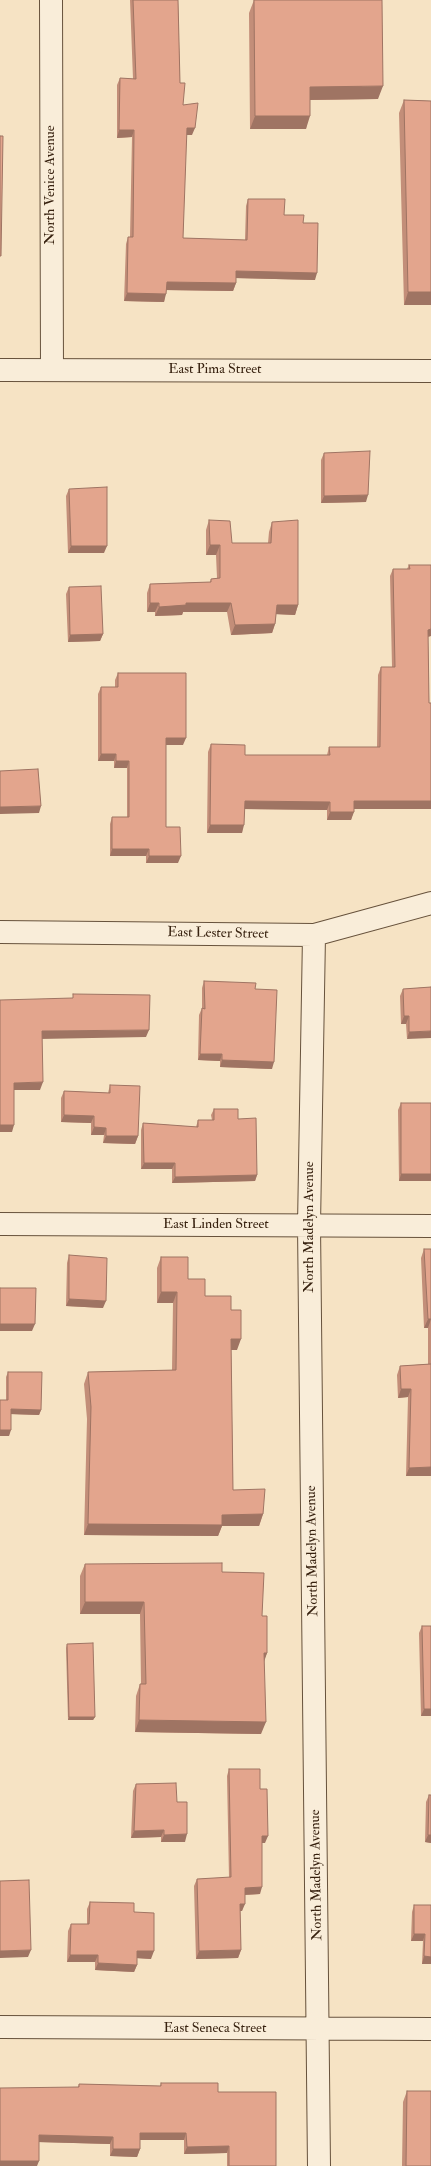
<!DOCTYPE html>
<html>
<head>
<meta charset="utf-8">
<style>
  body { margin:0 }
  canvas { display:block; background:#f6e3c4 }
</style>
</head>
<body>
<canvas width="431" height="2166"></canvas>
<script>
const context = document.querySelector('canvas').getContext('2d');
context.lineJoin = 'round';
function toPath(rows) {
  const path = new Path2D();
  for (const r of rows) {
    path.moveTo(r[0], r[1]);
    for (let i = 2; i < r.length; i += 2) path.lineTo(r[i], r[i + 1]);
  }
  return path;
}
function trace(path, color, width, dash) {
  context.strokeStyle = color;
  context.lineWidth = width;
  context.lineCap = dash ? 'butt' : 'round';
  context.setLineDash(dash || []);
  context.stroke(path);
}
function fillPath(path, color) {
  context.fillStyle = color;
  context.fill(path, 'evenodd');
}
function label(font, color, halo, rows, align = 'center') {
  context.font = font + ' "IM FELL Double Pica",serif';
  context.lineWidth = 3;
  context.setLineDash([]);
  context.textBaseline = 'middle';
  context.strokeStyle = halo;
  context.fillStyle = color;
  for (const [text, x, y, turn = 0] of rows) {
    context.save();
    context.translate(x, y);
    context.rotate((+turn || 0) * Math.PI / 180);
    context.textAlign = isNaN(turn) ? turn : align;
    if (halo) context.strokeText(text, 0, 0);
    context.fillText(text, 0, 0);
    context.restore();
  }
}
const minor = toPath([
  [51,0,52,369],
  [0,370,431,371],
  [0,932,314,935,431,903],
  [314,935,309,1225,319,2166],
  [0,1224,431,1226],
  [0,2027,431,2029]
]);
const wall = toPath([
  [130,0,178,0,180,83,183,105,192,135,186,135,183,238,245,240,246,206,248,199,303,223,315,280,236,278,236,283,233,291,166,290,164,302,124,301,126,244,128,237,130,237,132,137,117,138,117,85,120,78,133,79],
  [254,0,378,99,310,100,306,129,250,129,249,13],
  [404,100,431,101,431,305,404,305,399,113],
  [324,453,366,502,321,503,321,460],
  [69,489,104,553,68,553,66,496],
  [209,520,232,543,268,543,269,532,272,522,298,605,295,615,276,614,275,624,272,633,231,635,227,612,183,612,182,615,155,616,155,612,147,612,147,593,150,584,210,582,211,579,217,578,216,555,206,555,206,530],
  [409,565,431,565,431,636,428,637,431,809,354,809,351,820,327,820,327,810,244,809,242,833,207,833,208,752,211,744,245,755,327,755,329,747,377,747,378,675,381,667,392,667,390,576,393,569,407,569],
  [69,587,103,634,100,641,68,642,66,594],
  [118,673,183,745,166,745,166,827,178,863,146,863,146,856,110,856,110,824,112,817,127,817,127,768,114,768,114,761,98,761,98,694,101,687,115,687,115,680],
  [204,981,255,989,272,1069,220,1067,220,1061,198,1060,199,1015,202,1008,202,1009,202,988],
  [431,987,407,1039,406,1024,401,1024,400,996,403,989],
  [110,1085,138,1136,135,1144,103,1143,104,1135,91,1135,91,1123,61,1122,61,1098,64,1091,108,1093],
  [401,1103,431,1181,399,1181,398,1110],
  [214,1109,238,1119,257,1175,255,1181,172,1183,172,1169,141,1169,141,1130,143,1123,196,1127,198,1120,212,1120,211,1115],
  [424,1249,431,1249,431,1476,406,1476,408,1397,398,1398,397,1375,400,1366,428,1364,428,1328,424,1328,421,1258],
  [69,1255,103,1308,66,1306,67,1263],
  [161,1257,188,1279,205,1296,231,1310,237,1350,231,1350,233,1490,263,1514,259,1526,222,1526,218,1536,84,1535,87,1419,84,1384,88,1372,172,1370,173,1303,157,1303,157,1268],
  [8,1372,41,1410,39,1415,11,1414,9,1436,0,1436,6,1400,6,1377],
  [85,1564,222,1572,262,1616,267,1653,264,1660,261,1734,135,1732,136,1696,140,1684,141,1684,140,1614,80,1614,80,1576],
  [422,1626,431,1626,431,1716,421,1716,419,1633],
  [67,1644,95,1717,93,1720,68,1720,66,1648],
  [229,1769,260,1789,265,1843,262,1843,260,1894,245,1895,242,1911,240,1911,241,1950,238,1958,196,1959,194,1886,197,1879,229,1878,227,1776],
  [136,1784,177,1802,185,1842,161,1842,161,1837,131,1838,133,1791],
  [429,1795,431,1795,431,1843,425,1842,426,1802],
  [90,1902,134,1912,151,1959,137,1958,137,1965,134,1972,95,1970,95,1962,67,1962,68,1931,71,1924,87,1924,87,1909],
  [414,1905,431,1905,431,1964,422,1964,423,1941,411,1941,412,1912],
  [161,2083,218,2092,276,2166,227,2166,227,2153,184,2154,184,2140,140,2140,140,2149,137,2157,110,2156,110,2144,39,2142,0,2166,78,2087,79,2084,160,2086],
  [407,2091,431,2166,402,2166,403,2102]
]);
const shadedWall = toPath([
  [383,86,378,99,305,100,310,87],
  [255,116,310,116,306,129,250,129],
  [187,128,195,128,192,135,184,135],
  [119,130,134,130,132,137,117,138],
  [236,271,317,273,315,280,234,278],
  [167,282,236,283,233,291,164,290],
  [408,292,431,292,431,305,404,305],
  [127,293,166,294,164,302,124,301],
  [368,495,366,502,321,503,324,496],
  [210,545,220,545,216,555,206,555],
  [71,546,107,546,104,553,68,553],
  [150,603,159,603,155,612,147,612],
  [186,603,231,603,227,612,183,612,182,615,155,616,159,607],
  [277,605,298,605,295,615,273,614],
  [275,624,272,633,231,635,235,625],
  [431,629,431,636,425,637,428,630],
  [103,634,100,641,68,642,70,635],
  [166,738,186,738,183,745,164,745],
  [101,754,116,754,114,761,98,761],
  [116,761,129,761,127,768,114,768],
  [245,801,330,802,327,810,242,809],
  [354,801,431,801,431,809,351,809],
  [41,806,39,813,0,814,0,807],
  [330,812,354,812,351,820,327,820],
  [210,825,244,825,242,833,207,833],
  [112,849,149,849,146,856,110,856],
  [149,856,181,856,178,863,146,863],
  [404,1016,409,1016,406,1024,401,1024],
  [149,1030,146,1037,39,1039,42,1031],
  [431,1031,431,1038,407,1039,409,1032],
  [200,1054,222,1054,220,1061,198,1060],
  [222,1060,274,1062,272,1069,220,1067],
  [43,1082,40,1090,11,1090,14,1083],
  [64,1115,94,1116,91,1123,61,1122],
  [0,1125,14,1125,12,1132,0,1132],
  [94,1127,106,1128,104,1135,91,1135],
  [106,1136,138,1136,135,1144,103,1143],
  [144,1163,175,1163,172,1169,141,1169],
  [401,1174,431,1174,431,1181,399,1181],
  [257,1175,255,1181,172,1183,175,1177],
  [161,1292,177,1292,173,1303,157,1303],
  [69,1299,106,1301,103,1308,66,1306],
  [428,1319,431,1319,428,1328,424,1328],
  [0,1324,35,1324,32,1331,0,1331],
  [231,1339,241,1339,237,1350,227,1350],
  [401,1389,411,1389,408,1397,398,1398],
  [11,1409,41,1410,39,1415,9,1414],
  [0,1430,11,1430,9,1436,0,1436],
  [431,1467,431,1476,406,1476,409,1468],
  [263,1514,259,1526,222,1526,218,1536,84,1535,88,1524,222,1515],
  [85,1602,144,1602,140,1614,80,1614],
  [264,1653,267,1653,263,1665],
  [424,1709,431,1709,431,1716,421,1716],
  [69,1717,95,1717,93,1720,68,1720],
  [139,1720,266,1722,261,1734,135,1732],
  [164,1830,161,1837,131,1838,134,1831],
  [187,1834,185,1842,161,1842,164,1835],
  [428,1835,431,1835,431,1843,425,1842],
  [262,1836,268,1836,265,1843,259,1843],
  [262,1887,260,1894,242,1895,245,1888],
  [240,1904,245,1904,242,1911,237,1911],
  [414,1934,425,1934,423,1941,411,1941],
  [31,1950,28,1957,0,1958,0,1951],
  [241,1950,238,1958,196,1959,199,1951],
  [137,1951,154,1951,151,1959,135,1958],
  [70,1955,98,1955,95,1962,67,1962],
  [424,1956,431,1957,431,1964,422,1964],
  [98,1963,137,1965,134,1972,95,1970],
  [140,2133,186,2133,184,2140,138,2140],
  [39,2135,113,2137,110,2144,36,2142],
  [229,2146,227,2153,184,2154,187,2147],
  [113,2149,140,2149,137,2157,110,2156],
  [0,2161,39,2161,37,2166,0,2166]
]);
const building = toPath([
  [133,0,178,0,180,83,185,83,183,105,198,103,195,128,187,128,183,238,247,240,248,199,285,199,284,215,304,215,303,223,318,223,317,273,236,271,236,283,167,282,166,294,127,293,128,237,133,237,134,130,119,130,120,78,136,79,133,0],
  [254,0,382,0,383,86,310,87,310,116,255,116,254,0],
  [404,100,431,101,431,292,408,292,404,100],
  [0,136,3,136,1,256,0,256,0,136],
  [370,451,368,495,324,496,324,453,370,451],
  [107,487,107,546,71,546,69,489,107,487],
  [209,520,230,521,232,543,271,543,272,522,298,520,298,605,277,605,275,624,235,625,231,603,186,603,186,605,159,607,159,603,150,603,150,584,211,582,211,579,220,578,220,545,210,545,209,520],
  [409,565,431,565,431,629,428,630,429,703,431,703,431,801,354,801,354,812,330,812,330,802,245,801,244,825,210,825,211,744,245,745,245,755,330,755,329,747,380,747,381,667,395,667,393,569,410,569,409,565],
  [101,586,103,634,70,635,69,587,101,586],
  [118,673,186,673,186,738,166,738,166,827,180,827,181,856,149,856,149,849,112,849,112,817,129,817,129,761,116,761,116,754,101,754,101,687,118,687,118,673],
  [38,769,41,806,0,807,0,771,38,769],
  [204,981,256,983,255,989,277,990,274,1062,222,1060,222,1054,200,1054,202,1008,205,1009,204,981],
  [431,987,431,1031,409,1032,409,1016,404,1016,403,989,431,987],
  [73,994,150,995,149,1030,42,1031,43,1082,14,1083,14,1125,0,1125,0,1000,73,998,73,994],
  [110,1085,140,1086,138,1136,106,1136,106,1128,94,1127,94,1116,64,1115,64,1091,110,1093,110,1085],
  [401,1103,431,1103,431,1174,401,1174,401,1103],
  [214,1109,238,1109,238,1119,256,1118,257,1175,175,1177,175,1163,144,1163,143,1123,198,1127,198,1120,214,1120,214,1109],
  [424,1249,431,1249,431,1319,428,1319,424,1249],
  [69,1255,107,1258,106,1301,69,1299,69,1255],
  [161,1257,188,1257,188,1279,205,1279,205,1296,231,1296,231,1310,241,1310,241,1339,231,1339,233,1490,265,1489,263,1514,222,1515,222,1525,88,1524,91,1407,88,1372,176,1370,177,1292,161,1292,161,1257],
  [0,1288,36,1288,35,1324,0,1324,0,1288],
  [431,1364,431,1467,409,1468,411,1389,401,1389,400,1366,431,1364],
  [8,1372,42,1372,41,1410,11,1409,11,1430,0,1430,0,1400,8,1400,8,1372],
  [222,1563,222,1572,264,1573,262,1616,267,1616,267,1653,264,1653,266,1722,139,1720,140,1684,146,1684,144,1602,85,1602,85,1564,222,1563],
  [422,1626,431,1626,431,1709,424,1709,422,1626],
  [93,1643,95,1717,69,1717,67,1644,93,1643],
  [229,1769,260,1769,260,1789,267,1789,268,1836,262,1836,262,1887,245,1888,245,1904,240,1904,241,1950,199,1951,197,1879,231,1877,229,1769],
  [176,1783,177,1802,187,1802,187,1834,164,1835,164,1830,134,1831,136,1784,176,1783],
  [429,1795,431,1795,431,1835,428,1835,429,1795],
  [29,1880,31,1950,0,1951,0,1881,29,1880],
  [90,1902,134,1903,134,1912,154,1913,154,1951,137,1951,137,1965,98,1963,98,1955,70,1955,71,1924,89,1924,90,1902],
  [414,1905,431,1905,431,1957,424,1956,425,1934,414,1934,414,1905],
  [161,2083,218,2083,218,2092,276,2092,276,2166,229,2166,229,2146,187,2147,186,2133,140,2133,140,2149,113,2149,113,2137,39,2135,39,2161,0,2161,0,2088,79,2087,79,2084,161,2086,161,2083],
  [407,2091,431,2091,431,2166,406,2166,407,2091]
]);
const streetNames = [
  ["North Venice Avenue",51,185,-90],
  ["East Pima Street",215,370],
  ["East Lester Street",218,934,1],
  ["East Linden Street",216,1225],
  ["North Madelyn Avenue",310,1227,-90],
  ["North Madelyn Avenue",313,1551,-91],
  ["North Madelyn Avenue",317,1875,-91],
  ["East Seneca Street",215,2029]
];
trace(minor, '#67523c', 24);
trace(minor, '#f9edd9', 22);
fillPath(wall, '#c38e79');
fillPath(shadedWall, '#9f7463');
fillPath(building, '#e3a58d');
trace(building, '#9f7463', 1);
label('14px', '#37210f', '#f9edd9', streetNames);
</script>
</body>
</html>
